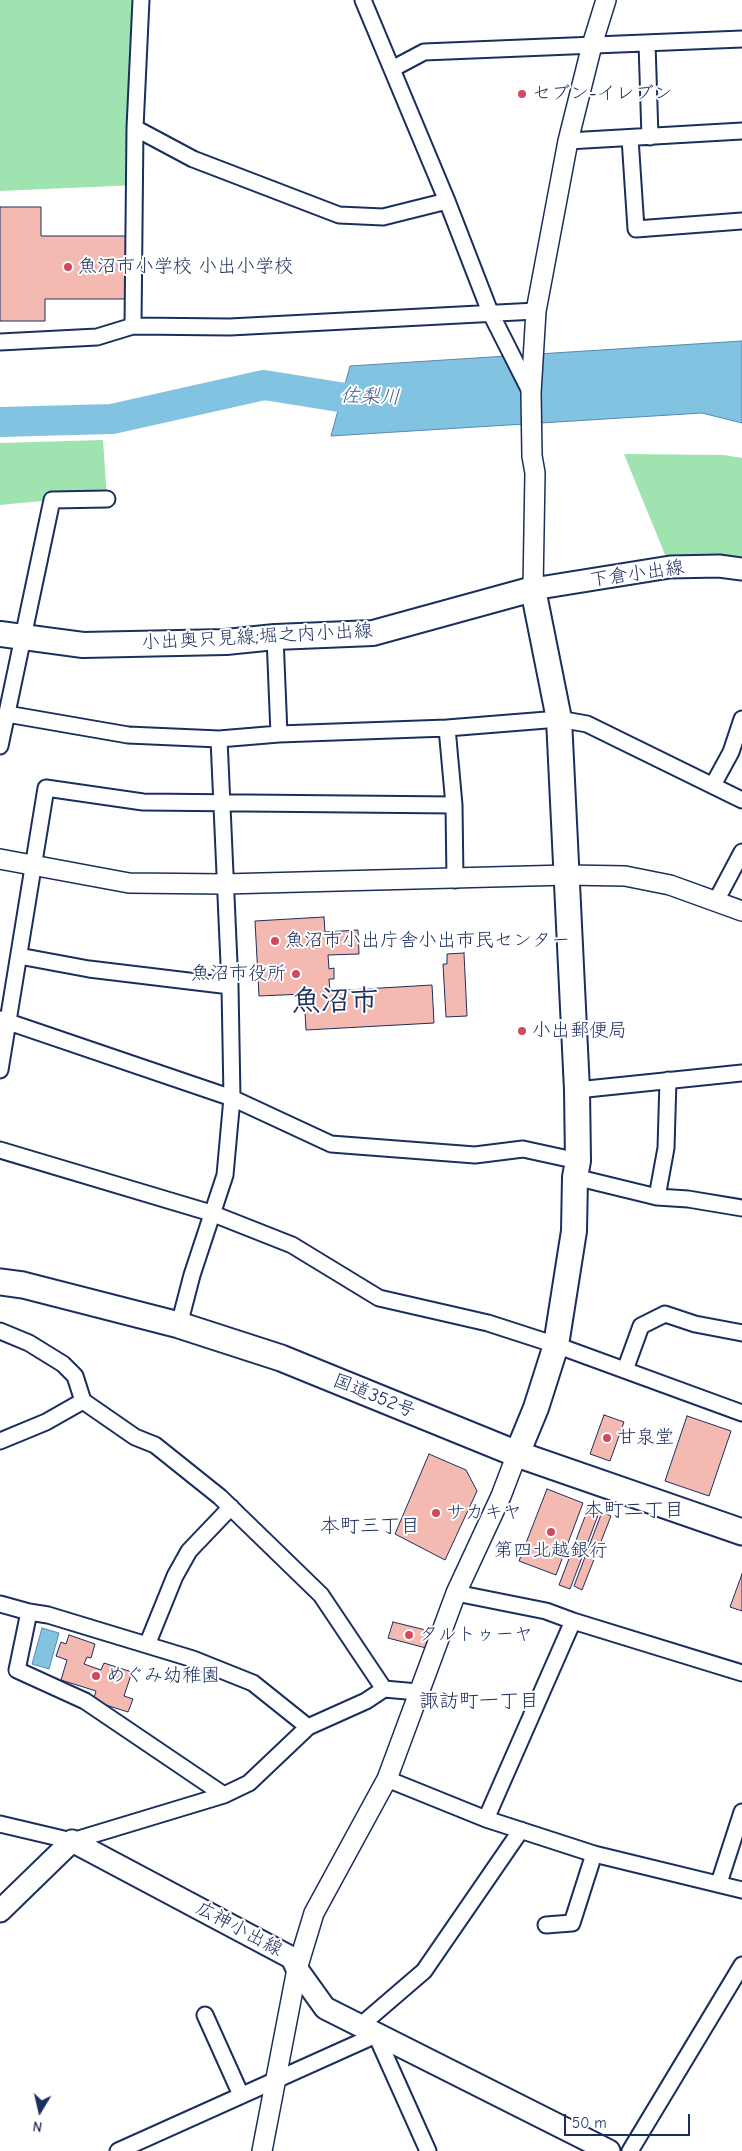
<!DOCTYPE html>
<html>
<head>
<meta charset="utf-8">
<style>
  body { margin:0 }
  #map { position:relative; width:742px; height:2151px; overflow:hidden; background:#fff; font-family:"Comic Neue",sans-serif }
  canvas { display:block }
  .north { position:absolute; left:15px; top:2086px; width:50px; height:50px; -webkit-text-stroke:4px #fff; paint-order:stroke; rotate:189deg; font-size:14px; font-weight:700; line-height:20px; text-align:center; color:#1b2f5e }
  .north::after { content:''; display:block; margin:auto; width:18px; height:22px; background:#1b2f5e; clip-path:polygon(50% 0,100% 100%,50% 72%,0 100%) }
  .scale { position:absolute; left:564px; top:2114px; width:126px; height:22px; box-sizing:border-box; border:2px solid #1b2f5e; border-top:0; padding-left:6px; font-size:15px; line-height:18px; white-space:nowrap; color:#1b2f5e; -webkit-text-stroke:4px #fff; paint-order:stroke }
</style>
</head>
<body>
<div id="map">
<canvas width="742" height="2151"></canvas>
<div class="north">N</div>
<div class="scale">50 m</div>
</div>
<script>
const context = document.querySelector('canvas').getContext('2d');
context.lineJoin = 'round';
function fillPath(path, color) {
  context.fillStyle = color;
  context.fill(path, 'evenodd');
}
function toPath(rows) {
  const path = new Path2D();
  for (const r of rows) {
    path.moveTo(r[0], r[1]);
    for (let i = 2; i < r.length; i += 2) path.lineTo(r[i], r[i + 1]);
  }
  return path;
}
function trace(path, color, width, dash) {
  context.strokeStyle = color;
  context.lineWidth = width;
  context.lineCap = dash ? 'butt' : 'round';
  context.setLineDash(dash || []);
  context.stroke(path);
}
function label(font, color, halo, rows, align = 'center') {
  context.font = font + ' "Comic Neue","Klee One",sans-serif';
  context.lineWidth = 4;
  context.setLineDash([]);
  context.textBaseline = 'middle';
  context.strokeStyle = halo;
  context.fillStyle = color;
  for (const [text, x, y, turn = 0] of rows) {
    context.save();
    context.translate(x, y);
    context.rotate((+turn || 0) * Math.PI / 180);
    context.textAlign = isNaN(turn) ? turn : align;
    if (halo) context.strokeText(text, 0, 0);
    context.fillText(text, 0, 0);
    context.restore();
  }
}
const green = toPath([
  [0,0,143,0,137,185,0,191],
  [103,440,107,499,52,500,0,505,0,443],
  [624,454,724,455,742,458,742,569,670,567]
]);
const water = toPath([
  [742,341,742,423,702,413,331,436,350,366,742,341],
  [42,1628,59,1633,49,1669,32,1664,42,1628]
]);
const river = toPath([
  [0,422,112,419,264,385,358,400,382,399]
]);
const building = toPath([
  [0,207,41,207,41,236,136,236,136,299,45,299,45,321,0,321,0,207],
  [324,917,325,932,358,930,359,954,328,955,329,969,334,968,334,979,329,979,330,991,432,985,434,1023,306,1030,304,994,259,996,255,921,324,917],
  [464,953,467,1016,446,1017,443,964,447,964,447,954,464,953],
  [604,1415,624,1422,610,1461,590,1454,604,1415],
  [687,1416,731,1431,709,1496,665,1481,687,1416],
  [429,1454,466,1470,477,1491,445,1560,395,1534,429,1454],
  [547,1489,583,1503,556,1575,519,1561,547,1489],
  [589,1506,600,1510,570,1589,559,1585,589,1506],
  [602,1512,611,1516,582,1590,574,1586,602,1512],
  [742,1574,742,1611,730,1607,742,1574],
  [393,1622,430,1631,426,1648,388,1638,393,1622],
  [69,1635,95,1644,91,1658,87,1657,84,1664,101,1670,104,1663,132,1672,124,1696,133,1699,128,1712,93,1701,96,1691,61,1680,67,1660,56,1656,61,1642,66,1644,69,1635]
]);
const minor = toPath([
  [363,0,447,201,490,312,531,393],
  [647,43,650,137],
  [392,69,424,52,742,39],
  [135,128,193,159,339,215,383,217,447,201],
  [630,138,636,229,742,221],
  [568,141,742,131],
  [133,326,135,128,141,0],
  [0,342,97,337,133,326,230,327,536,311],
  [275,637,279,734],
  [7,714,128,735,219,739,279,734,447,728,559,719,587,724,742,800],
  [447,728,454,805,455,880],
  [0,746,52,500,107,499],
  [713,785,731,752,742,719],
  [716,901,742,852],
  [19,956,89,969,230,986],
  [0,1019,232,1098,331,1144,475,1155,523,1149,578,1161],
  [0,1070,46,788,143,802,454,805],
  [577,1090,742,1073],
  [0,1150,211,1213,292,1245,379,1298,488,1323,556,1345,742,1413],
  [575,1177,657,1197,688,1199,742,1208],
  [657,1197,666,1148,668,1080],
  [179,1325,192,1275,225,1175,232,1098,230,986,219,739],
  [0,1331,29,1343,63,1364,75,1376,83,1401,135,1437,155,1445,220,1497,321,1595,384,1689],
  [625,1370,641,1326,665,1314,695,1324,742,1333],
  [0,1441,46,1422,83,1401],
  [456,1593,546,1611,573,1621,742,1673],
  [0,1604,29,1612,48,1615,193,1659,253,1683,308,1727],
  [29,1612,17,1670,85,1701,224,1795],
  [147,1645,175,1576,189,1551,231,1507],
  [387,1779,486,1819,594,1854,742,1890],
  [486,1819,573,1621],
  [0,1824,72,1841,224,1795,249,1783,308,1727,366,1701,384,1689,418,1692],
  [719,1883,742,1812],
  [546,1925,572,1923,594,1854],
  [205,2015,241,2095],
  [360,2026,424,1971,521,1830],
  [118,2151,376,2035,428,2151],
  [630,2151,742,1965]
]);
const tertiary = toPath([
  [533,589,535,473,532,456,531,393,536,311,568,141,592,45,606,0],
  [0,859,129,883,224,884,567,875,625,876,670,885,742,911],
  [262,2151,297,1969,314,1913,387,1779,456,1593,501,1496,517,1454]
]);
const secondary = toPath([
  [533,589,670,567,719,566,742,569],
  [0,1911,72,1841,292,1958,297,1969,325,2008,609,2151]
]);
const primary = toPath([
  [0,634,83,645,226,642,275,637,373,633,533,589,559,719,577,1090,578,1161,575,1177,574,1231,556,1345,536,1408,517,1454]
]);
const trunk = toPath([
  [0,1282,23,1285,179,1325,281,1358,517,1454,742,1532]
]);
const markers = [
  [522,94,5,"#d1495b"],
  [68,267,5,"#d1495b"],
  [275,941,5,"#d1495b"],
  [296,974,5,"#d1495b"],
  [522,1031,5,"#d1495b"],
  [607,1438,5,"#d1495b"],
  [436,1513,5,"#d1495b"],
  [551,1532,5,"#d1495b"],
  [409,1635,5,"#d1495b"],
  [96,1676,5,"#d1495b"]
];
const poiNames = [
  ["セブン-イレブン",532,94],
  ["魚沼市小学校 小出小学校",78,267],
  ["魚沼市小出庁舎小出市民センター",285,941],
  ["魚沼市役所",286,974,"right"],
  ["小出郵便局",532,1031],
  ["甘泉堂",617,1438],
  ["サカキヤ",446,1513],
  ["第四北越銀行",551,1551,"center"],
  ["タルトゥーヤ",419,1635],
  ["めぐみ幼稚園",106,1676]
];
const streetNames = [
  ["下倉小出線",637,574,-8],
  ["小出奥只見線;堀之内小出線",257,637,-3],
  ["国道352号",374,1396,22],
  ["広神小出線",239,1929,28]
];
const waterNames = [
  ["佐梨川",370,397,2]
];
const neighbourhoodNames = [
  ["本町二丁目",634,1510],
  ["本町三丁目",370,1526],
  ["諏訪町一丁目",479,1701]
];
const townNames = [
  ["魚沼市",335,1002]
];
fillPath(green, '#9ee3b0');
fillPath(water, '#82c3e2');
trace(water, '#5988ad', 1);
trace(river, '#82c3e2', 30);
fillPath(building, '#f4b9b0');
trace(building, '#1b2f5e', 1);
trace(minor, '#1b2f5e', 19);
trace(tertiary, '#1b2f5e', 22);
trace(secondary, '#1b2f5e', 25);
trace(primary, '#1b2f5e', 28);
trace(trunk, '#1b2f5e', 29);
trace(minor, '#fff', 15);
trace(tertiary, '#fff', 19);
trace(secondary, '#fff', 21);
trace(primary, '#fff', 24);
trace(trunk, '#fff', 25);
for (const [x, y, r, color] of markers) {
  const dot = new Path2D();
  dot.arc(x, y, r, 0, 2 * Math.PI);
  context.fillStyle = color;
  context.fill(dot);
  trace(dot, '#fff', 2);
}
label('19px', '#1b2f5e', '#fff', poiNames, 'left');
label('19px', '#1b2f5e', '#fff', streetNames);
label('italic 20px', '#3a5b86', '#fff', waterNames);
label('20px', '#1b2f5e', '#fff', neighbourhoodNames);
label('bold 29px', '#1b2f5e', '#fff', townNames);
</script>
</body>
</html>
